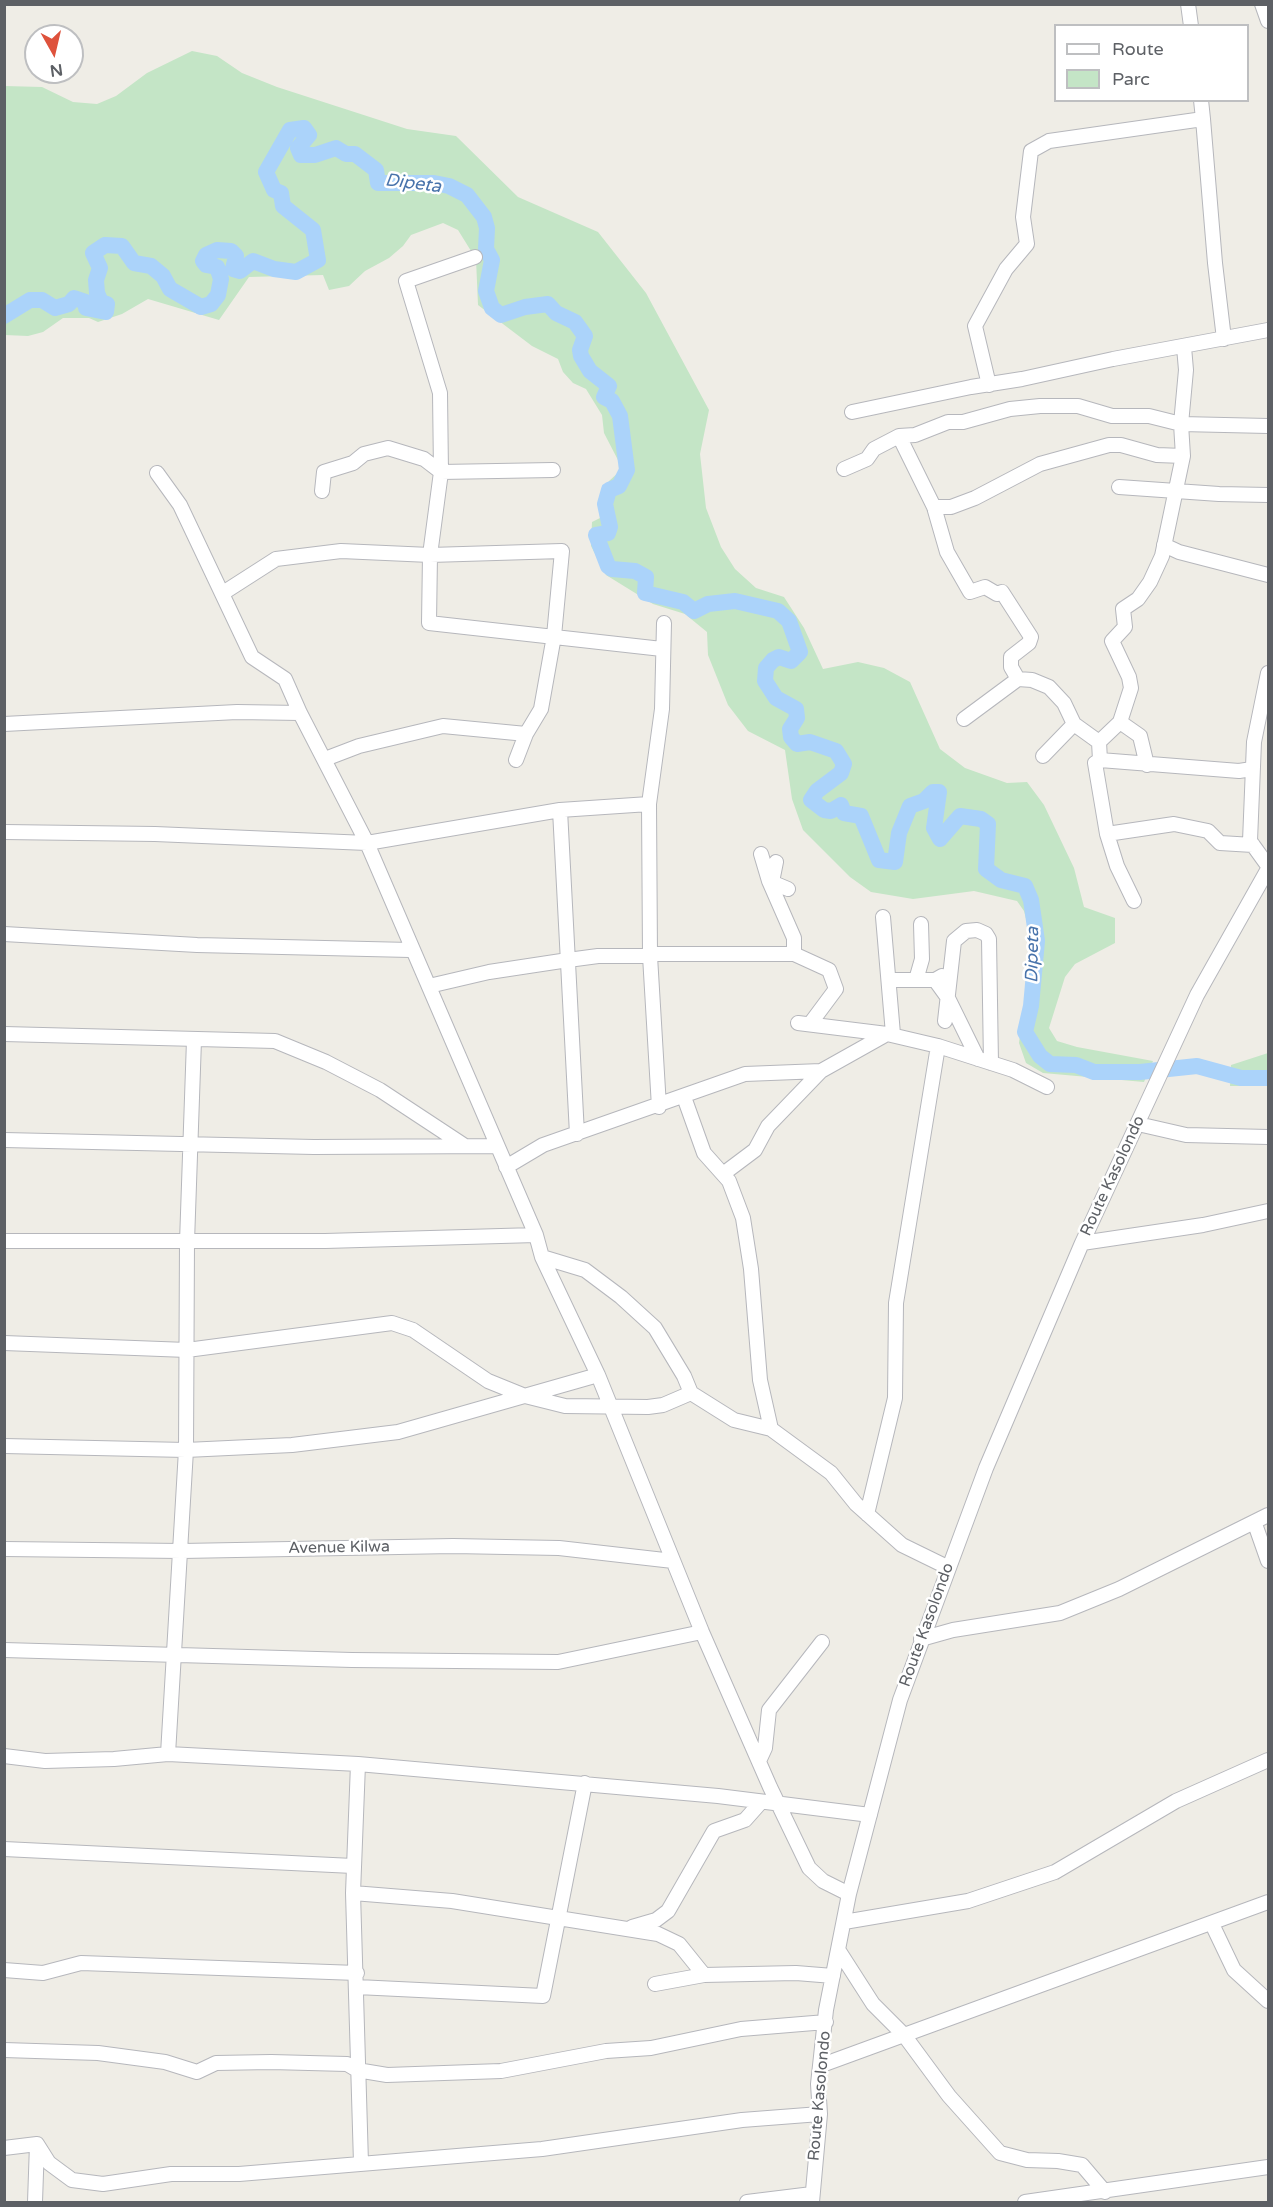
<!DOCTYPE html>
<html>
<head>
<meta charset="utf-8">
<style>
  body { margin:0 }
  #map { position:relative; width:1273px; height:2207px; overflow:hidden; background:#efede6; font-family:"Varela Round",sans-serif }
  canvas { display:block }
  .frame { position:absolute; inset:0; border:6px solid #5d6065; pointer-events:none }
  .legend { position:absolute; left:1054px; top:24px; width:195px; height:78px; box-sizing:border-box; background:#fff; border:2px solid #bebfc1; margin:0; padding:8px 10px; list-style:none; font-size:18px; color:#5d6065 }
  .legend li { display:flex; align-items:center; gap:12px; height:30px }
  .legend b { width:30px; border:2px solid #bebfc1 }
  .north { position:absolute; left:24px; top:24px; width:60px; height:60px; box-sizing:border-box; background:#fff; border:2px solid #bebfc1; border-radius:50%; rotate:172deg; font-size:16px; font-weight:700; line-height:24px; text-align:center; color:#5d6065 }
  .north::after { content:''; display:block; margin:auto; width:21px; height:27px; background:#de523c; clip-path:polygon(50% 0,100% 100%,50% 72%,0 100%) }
</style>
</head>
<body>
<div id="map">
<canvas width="1273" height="2207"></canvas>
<div class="frame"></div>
<ul class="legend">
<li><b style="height:8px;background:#fff"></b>Route</li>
<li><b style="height:16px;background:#c4e5c6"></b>Parc</li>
</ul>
<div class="north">N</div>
</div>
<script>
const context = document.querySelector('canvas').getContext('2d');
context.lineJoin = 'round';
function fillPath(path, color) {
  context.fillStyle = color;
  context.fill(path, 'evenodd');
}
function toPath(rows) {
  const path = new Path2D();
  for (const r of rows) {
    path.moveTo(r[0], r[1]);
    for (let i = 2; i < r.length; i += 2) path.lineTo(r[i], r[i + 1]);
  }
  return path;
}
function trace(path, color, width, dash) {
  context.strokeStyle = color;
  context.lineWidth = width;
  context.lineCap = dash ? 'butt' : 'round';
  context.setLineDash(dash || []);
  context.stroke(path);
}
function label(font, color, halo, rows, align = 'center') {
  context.font = font + ' "Varela Round",sans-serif';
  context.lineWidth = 5;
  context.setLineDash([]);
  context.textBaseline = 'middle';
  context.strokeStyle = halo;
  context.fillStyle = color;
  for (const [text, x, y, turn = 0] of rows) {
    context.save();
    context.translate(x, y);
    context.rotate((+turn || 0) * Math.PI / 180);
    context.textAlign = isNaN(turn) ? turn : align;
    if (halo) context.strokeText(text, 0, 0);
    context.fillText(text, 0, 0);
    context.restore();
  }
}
const green = toPath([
  [192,51,217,56,242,73,277,87,407,129,456,136,518,197,598,232,646,293,709,410,700,454,706,508,721,547,735,569,756,588,784,597,804,628,823,669,858,662,884,668,910,682,940,749,965,768,1007,783,1027,782,1044,805,1074,868,1084,907,1115,918,1115,943,1075,964,1065,977,1049,1028,1057,1041,1077,1047,1153,1061,1144,1082,1043,1073,1026,1063,1019,1043,1032,942,1024,911,1017,901,974,891,913,899,871,892,850,877,803,830,792,799,785,750,748,731,728,705,708,655,707,632,685,614,653,604,606,575,591,546,592,522,600,518,598,500,609,481,620,471,619,462,604,433,602,415,586,389,573,383,563,372,558,359,532,346,478,305,476,259,458,230,443,223,411,235,403,246,389,258,365,271,349,286,329,290,323,275,249,277,219,320,148,299,122,314,98,322,89,318,63,318,43,332,28,336,5,335,5,86,42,87,73,102,97,104,116,96,147,73],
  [1268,1053,1268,1086,1230,1086,1231,1065]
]);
const river = toPath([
  [4,316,30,300,42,300,55,308,69,304,74,298,86,302,86,308,106,312,107,304,101,302,97,293,96,280,100,268,93,253,105,245,122,246,134,263,151,266,163,276,170,289,201,307,211,304,218,295,221,279,217,267,206,265,203,261,206,255,217,250,231,251,236,256,233,269,240,271,253,261,274,269,296,272,318,260,313,230,283,206,281,193,274,190,266,172,290,130,304,128,309,135,298,148,301,155,315,155,336,148,346,154,355,154,376,170,378,183,434,183,449,186,467,195,484,217,487,228,486,249,492,260,486,291,492,308,501,315,525,307,548,304,556,313,575,322,585,336,580,350,581,356,590,371,609,386,604,397,612,401,620,416,627,470,619,486,609,490,605,504,610,527,608,533,596,535,608,566,612,569,635,571,646,577,645,593,683,602,694,611,708,604,735,601,778,611,789,621,800,652,791,661,779,657,773,660,766,668,765,681,776,698,796,709,797,718,790,729,791,737,797,744,810,742,836,751,844,764,841,773,817,791,811,800,824,810,831,811,841,805,844,813,861,816,879,860,895,862,899,833,910,806,924,801,933,792,939,792,934,828,940,839,960,816,981,819,988,824,986,869,1001,880,1025,886,1031,900,1037,941,1031,1006,1025,1032,1040,1056,1050,1064,1076,1065,1094,1072,1140,1072,1197,1066,1241,1078,1268,1078]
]);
const minor = toPath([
  [1188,4,1191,26],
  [1262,4,1268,21],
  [1203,119,1215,263,1224,339],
  [475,257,406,281,440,393,441,472,430,555,429,623,662,649],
  [989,385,975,326,1006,269,1027,244,1023,217,1031,151,1049,141,1203,119,1201,100],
  [852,412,971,387,1022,379,1113,359,1268,330],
  [899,436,915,435,948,422,963,422,1010,409,1040,406,1078,406,1112,416,1149,416,1181,424,1268,426],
  [844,469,867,459,874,449,899,436,934,507,947,552,970,592,985,587,997,594,1002,592,1031,637,1029,643,1011,657,1011,667,1018,679,964,719],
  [157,473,180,505,252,657,285,679,300,713,367,843,536,1235,542,1257,598,1375,702,1632,770,1787,809,1868,823,1881,849,1894],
  [1119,487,1219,494,1268,495],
  [322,491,324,472,353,463,364,454,388,448,424,459,441,472,553,470],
  [934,507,951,507,975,498,1040,464,1109,445,1121,445,1157,455,1183,456],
  [1164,545,1179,552,1268,575],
  [223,593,276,559,341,551,430,555,562,551,554,636,541,709,526,734,516,760],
  [1268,673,1254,742,1250,841,1268,866],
  [1018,679,1032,680,1049,687,1064,703,1074,724,1043,756],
  [4,724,237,712,300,713],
  [1074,724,1099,742],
  [325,759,359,746,443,726,526,734],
  [1100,760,1099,742,1120,722],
  [1147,765,1140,736,1120,722,1131,688,1129,677,1112,641,1125,627,1123,609,1138,599,1150,582,1162,556,1183,456,1181,424,1186,370,1184,347],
  [560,810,577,1134],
  [4,832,155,834,367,843,560,810,649,804],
  [1107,834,1174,824,1208,831,1220,843,1253,845],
  [761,854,769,881,794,938,794,954],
  [769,881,788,889],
  [772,882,776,862],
  [1134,901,1117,866,1107,834,1095,763,1100,760,1239,771,1252,769],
  [883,917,893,1034],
  [4,934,197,945,410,950],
  [650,954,794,954,829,970,836,989,810,1024],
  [889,980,935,980,942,976],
  [916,980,922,959,921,924],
  [935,980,948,998,978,1059],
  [429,986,489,972,568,960,598,956,650,956],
  [945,1021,954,941,966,931,977,930,986,934,989,939,991,1063],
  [798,1023,887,1034],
  [4,1034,275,1041,326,1062,380,1090,465,1146],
  [684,1097,704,1153,729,1181,743,1218,751,1269,760,1380,771,1429],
  [659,1107,650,956,649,804,662,709,664,623],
  [1138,1124,1186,1135,1268,1137],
  [4,1140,314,1147,496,1146],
  [506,1167,543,1145,745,1074,821,1071,887,1034,938,1046,1013,1070,1047,1087],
  [723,1174,755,1150,768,1126,821,1071],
  [4,1241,325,1241,536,1235],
  [1082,1243,1203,1225,1268,1211],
  [542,1257,585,1270,621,1297,655,1328,684,1376,691,1393,734,1420,771,1429,831,1473,856,1504,902,1545,947,1567],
  [4,1343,187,1350,392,1323,413,1330,488,1381,525,1396,565,1406,648,1407,663,1405,691,1393],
  [4,1446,186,1450,292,1445,398,1432,598,1375],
  [867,1514,895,1398,896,1303,938,1046],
  [1255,1524,1268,1561],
  [4,1549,182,1551,453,1546,559,1548,673,1561],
  [921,1639,953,1630,1060,1613,1119,1589,1268,1515],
  [4,1650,352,1660,558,1662,702,1632],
  [168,1754,186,1450,187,1242,194,1040],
  [4,1756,45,1761,114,1759,168,1754,358,1764,718,1796,870,1815],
  [759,1761,765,1748,769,1710,822,1642],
  [358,1764,353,1893,361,2163],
  [4,1849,353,1866],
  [353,1893,452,1901,658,1934,679,1944,704,1975],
  [844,1922,968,1901,1055,1872,1176,1801,1268,1760],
  [1212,1924,1234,1970,1268,2001],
  [632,1927,656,1920,668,1911,714,1831,745,1820,761,1802],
  [839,1951,873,2004,904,2035,949,2096,1000,2153,1027,2160,1058,2161,1082,2165,1105,2192],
  [4,1970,43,1973,81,1963,357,1973],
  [655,1984,704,1975,796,1973,833,1976],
  [357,1987,543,1996,585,1783],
  [4,2050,98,2053,165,2062,197,2072,216,2063,271,2062,347,2064,357,2070,387,2075,501,2071,606,2051,651,2048,741,2029,826,2022],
  [822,2065,1268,1902],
  [4,2148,37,2144,49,2163,72,2180,103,2184,171,2174,239,2174,542,2149,742,2120,820,2114],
  [35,2202,37,2144],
  [747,2202,812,2194],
  [812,2202,820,2114,818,2084,826,2010,849,1894,900,1700,986,1468,1082,1243,1197,995,1268,869],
  [1025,2202,1268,2167]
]);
const streetNames = [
  ["Route Kasolondo",1113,1176,-65],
  ["Avenue Kilwa",339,1548,-1],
  ["Route Kasolondo",927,1625,-70],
  ["Route Kasolondo",820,2096,-85]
];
const waterNames = [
  ["Dipeta",413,184,7],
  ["Dipeta",1033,955,-89]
];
fillPath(green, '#c4e5c6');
trace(river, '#abd3fa', 16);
trace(minor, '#b6b7bc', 16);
trace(minor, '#fff', 14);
label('16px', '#5d6065', '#fff', streetNames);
label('italic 18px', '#4873ab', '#fff', waterNames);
</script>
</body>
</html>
